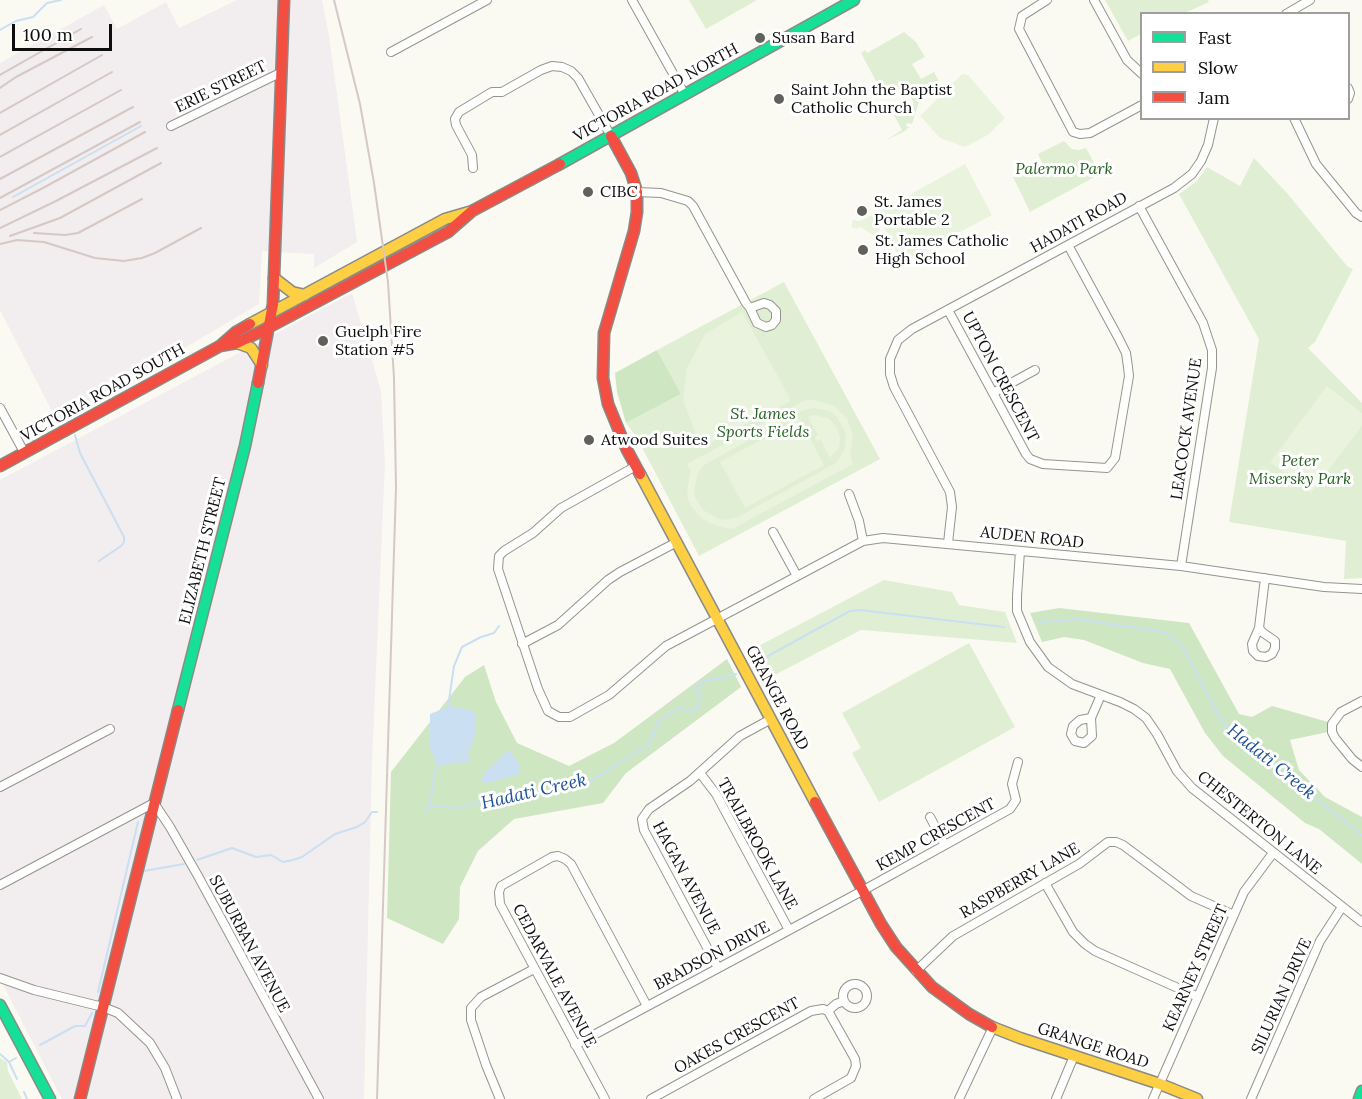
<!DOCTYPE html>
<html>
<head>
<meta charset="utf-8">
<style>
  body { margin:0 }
  #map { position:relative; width:1362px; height:1099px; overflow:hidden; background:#fafaf2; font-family:Lora,serif }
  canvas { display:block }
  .legend { position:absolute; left:1140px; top:12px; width:210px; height:108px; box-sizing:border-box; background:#fff; border:2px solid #9e9e9e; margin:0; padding:8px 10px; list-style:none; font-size:18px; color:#0d0d0d }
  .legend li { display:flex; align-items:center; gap:12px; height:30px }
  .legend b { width:30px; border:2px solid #9e9e9e }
  .scale { position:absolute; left:12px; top:24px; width:100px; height:27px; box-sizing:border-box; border:3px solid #0d0d0d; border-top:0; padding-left:8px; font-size:18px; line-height:21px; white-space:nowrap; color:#0d0d0d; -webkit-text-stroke:4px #fff; paint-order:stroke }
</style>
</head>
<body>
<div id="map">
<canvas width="1362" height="1099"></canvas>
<ul class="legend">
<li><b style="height:8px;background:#16e098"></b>Fast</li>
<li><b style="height:8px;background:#ffcf43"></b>Slow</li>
<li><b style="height:8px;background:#f24e42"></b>Jam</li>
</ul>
<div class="scale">100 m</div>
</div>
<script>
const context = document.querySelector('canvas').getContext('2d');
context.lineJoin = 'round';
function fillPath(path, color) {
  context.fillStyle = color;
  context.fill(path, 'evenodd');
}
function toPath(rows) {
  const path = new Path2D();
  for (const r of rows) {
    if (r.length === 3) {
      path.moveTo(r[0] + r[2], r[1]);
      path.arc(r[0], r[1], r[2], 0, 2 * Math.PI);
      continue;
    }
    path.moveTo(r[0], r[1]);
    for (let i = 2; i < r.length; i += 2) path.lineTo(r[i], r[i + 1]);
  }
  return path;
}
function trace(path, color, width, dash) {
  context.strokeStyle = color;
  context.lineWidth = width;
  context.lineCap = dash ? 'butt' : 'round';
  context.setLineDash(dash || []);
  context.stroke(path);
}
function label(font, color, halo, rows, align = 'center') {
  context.font = font + ' Lora,serif';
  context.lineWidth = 6;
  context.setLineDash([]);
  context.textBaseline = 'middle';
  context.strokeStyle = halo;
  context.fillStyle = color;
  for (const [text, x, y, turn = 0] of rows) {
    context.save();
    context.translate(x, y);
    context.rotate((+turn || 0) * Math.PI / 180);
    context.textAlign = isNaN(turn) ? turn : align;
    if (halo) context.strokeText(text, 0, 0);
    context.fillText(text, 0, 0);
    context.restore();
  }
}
const industrial = toPath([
  [237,0,322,0,329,36,357,242,314,268,314,254,262,251,259,304,58,423,0,310,0,63,104,5,117,29,166,2,179,28],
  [352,293,381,391,385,464,372,760,364,1099,62,1099,0,979,0,480]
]);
const green = toPath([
  [689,0,757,0,706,29],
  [1105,0,1208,0,1209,2,1185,13,1142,14,1141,34,1128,41],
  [904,32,916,42,925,57,912,64,921,79,934,72,939,81,916,96,919,102,912,124,907,123,906,126,909,127,905,131,885,141,902,130,894,115,914,103,903,85,884,96,861,53,865,50,867,53],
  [1064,141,1072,149,1079,150,1086,148,1100,174,1030,212,1013,177,1042,163,1038,154],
  [1254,158,1287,193,1347,266,1353,269,1315,342,1308,348,1362,403,1362,578,1344,579,1346,541,1229,522,1259,339,1179,194,1197,181,1207,167,1240,186],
  [784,282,880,459,699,556,637,438,626,423,681,394,657,350],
  [884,580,952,592,959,605,1005,612,1017,643,861,630,765,680,749,651],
  [969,643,1015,727,879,802,852,753,861,748,842,713],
  [0,1058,7,1062,8,1071,22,1099,0,1099]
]);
const forest = toPath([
  [657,350,681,394,626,423,617,392,615,373],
  [1059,608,1189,623,1239,714,1252,717,1272,706,1328,722,1328,732,1290,740,1299,770,1325,797,1362,817,1362,864,1319,829,1305,823,1223,756,1205,733,1170,669,1143,663,1084,640,1064,637,1042,642,1030,613],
  [727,659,741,687,626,773,603,803,514,819,478,851,460,887,459,919,443,944,387,918,391,772,465,677,484,665,496,702,517,743,569,766,614,743]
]);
const pitch = toPath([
  [964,74,968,75,1005,118,988,135,965,147,940,138,920,116,961,75],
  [965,164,992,215,902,263,881,221,880,230,875,236,860,227,857,229,851,227,853,220,860,221,877,213],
  [742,312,790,398,789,402,701,447,683,400,687,368,705,334],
  [1327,386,1362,413,1362,426,1311,493,1270,462],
  [807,399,823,402,834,406,847,418,853,435,850,456,853,464,732,529,717,526,702,519,691,506,688,499,687,490,691,471,687,464],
  [813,408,829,411,836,416,844,429,846,436,844,451,836,463,738,517,725,520,717,518,703,510,695,497,694,489,698,473,704,465,801,411],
  [813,415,828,418,835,425,839,433,840,439,839,448,830,458,821,440,817,441,815,437,818,435,808,417],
  [800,419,824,465,745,508,720,462]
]);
const water = toPath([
  [450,706,474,711,476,722,474,739,468,754,471,762,452,763,440,766,437,764,430,747,430,714],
  [506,752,510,752,518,761,520,769,517,775,487,783,481,781,484,773]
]);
const stream = toPath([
  [0,30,16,21,33,17,47,3,61,0],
  [13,197,141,126],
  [75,435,80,453,124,537,124,542,121,546,99,561],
  [1040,622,1076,619,1164,632,1181,644,1222,722,1285,775,1362,835],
  [757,662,850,611,860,610,1004,627],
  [448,707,454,666,462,647,481,637,494,633,499,626],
  [430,805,435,770,438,765],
  [426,812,430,805,455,808,479,803,500,804,556,788,586,784,649,744,658,722,681,707,685,711,693,711,698,706,700,700,700,693,696,692,696,688,704,680,729,677,736,674],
  [197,860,232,848,256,857,271,855,283,862,293,860,302,857,335,834,357,827,365,822,372,812,377,812],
  [144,871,184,864],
  [98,992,138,822],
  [40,1045,75,1026,85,1026,92,1013],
  [0,1054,9,1062,17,1079],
  [9,1062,16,1058],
  [24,1092,27,1099]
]);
const street = toPath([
  [632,0,685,95],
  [1047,0,1022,16,1019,29,1073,132,1080,134,1090,133,1142,105],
  [1094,0,1127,60,1142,74],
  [1286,14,1310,0],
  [391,52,487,0],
  [1348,88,1350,93,1348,99],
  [1294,118,1316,164,1356,213,1362,217],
  [171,126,282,72],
  [473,168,472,155,456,125,455,119,459,112,492,92,502,92,541,70,552,66,562,67,571,71,578,78,611,136],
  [637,192,661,193,688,201,693,206,746,303,750,308,757,323,766,327,772,325,776,320,776,311,770,305,764,303,750,308],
  [1139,206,1203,323,1212,350,1212,368,1181,566],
  [948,310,1026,454,1030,459,1043,464,1107,468,1115,458,1129,376,1128,367,1126,353,1118,337,1068,245],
  [993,393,1035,370],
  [0,408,24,452],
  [636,466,561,508,533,533,504,551,499,556,498,569,538,689,548,711,559,717,570,717,609,695,666,646,863,541,883,538,1181,566,1324,587,1362,589],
  [849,494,859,521,863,541],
  [773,532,797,576],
  [948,543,952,507,950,492,894,387,890,374,890,359,898,340,912,329,1174,188,1192,174,1201,161,1208,145,1214,118],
  [1020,551,1017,596,1017,611,1030,642,1048,667,1072,684,1120,702,1134,709,1146,718,1157,734,1177,771,1192,788,1362,922],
  [1259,628,1262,632,1275,641,1275,648,1272,654,1266,657,1258,656,1253,651,1252,644,1259,628,1265,578],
  [522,644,558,625,608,580,620,572,677,542],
  [1362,701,1341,712,1332,724,1332,732,1335,738,1352,759,1362,767],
  [1091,718,1080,720,1073,726,1071,734,1075,741,1084,743,1092,736,1091,718,1101,695],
  [700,773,716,794,789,930],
  [0,787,110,729],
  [930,817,945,845],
  [1045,883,1073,932,1085,944,1095,951,1198,997],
  [0,885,154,803,170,827,198,876,319,1099],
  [718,968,644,830,642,819,649,809,690,781,740,736,771,719],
  [916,971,953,936,1079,864,1108,842,1116,842,1123,845,1191,896,1234,915],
  [0,978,34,990,103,1007,118,1013,150,1043,165,1068,177,1099],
  [855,996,12],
  [828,1011,836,1004,844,1001],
  [575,1045,862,891,1010,809,1016,800,1012,784,1018,762],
  [500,1099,486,1065,471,1020,471,1008,481,997,534,969],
  [605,1099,500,904,499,892,501,886,552,857,558,856,565,859,571,864,647,1006],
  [651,1099,811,1011,823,1009,828,1011,855,1059,856,1066,851,1078,814,1099],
  [959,1099,993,1027],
  [1056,1099,1074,1056],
  [1153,1099,1244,892,1273,853],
  [1251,1099,1320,941,1342,907]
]);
const fast = toPath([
  [560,164,854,0],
  [178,710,245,446,258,383],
  [0,1005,50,1099],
  [1359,1099,1362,1091]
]);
const slow = toPath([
  [274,278,292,292,305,295],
  [250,324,445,219,469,212],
  [237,343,251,348,262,365],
  [640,474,815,802],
  [992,1027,1020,1038,1160,1084,1197,1099]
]);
const jam = toPath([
  [611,136,631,173,637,192,637,212,634,231,604,333,603,378,608,404,627,450,640,474],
  [220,346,237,343,258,333,448,232,472,211,560,164],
  [258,383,273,304,284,0],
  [0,466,220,346,236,332,250,324],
  [815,802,881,924,896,947,932,987,969,1014,992,1027],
  [80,1099,178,710]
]);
const rail = toPath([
  [334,0,360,104,374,183,388,282,394,378,396,487,377,1099],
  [0,75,81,29],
  [0,88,16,77,92,37],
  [0,113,102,55],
  [0,135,112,72],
  [0,157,121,90],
  [0,179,133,107],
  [0,198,140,122],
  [0,210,43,188,145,132],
  [0,228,56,201,157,148],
  [34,233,65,235,78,233,142,199],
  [10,236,60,218,161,163],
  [0,244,17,240,44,242,95,258,124,261,142,258,155,253,201,228]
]);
const markers = [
  [760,38,6,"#60605d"],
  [779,99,6,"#60605d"],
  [588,192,6,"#60605d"],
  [862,211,6,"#60605d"],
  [863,250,6,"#60605d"],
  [323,341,6,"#60605d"],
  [589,440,6,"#60605d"]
];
const poiNames = [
  ["Susan Bard",772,38],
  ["Saint John the Baptist",791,90],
  ["Catholic Church",791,108],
  ["CIBC",600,192],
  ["St. James",874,202],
  ["Portable 2",874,220],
  ["St. James Catholic",875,241],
  ["High School",875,259],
  ["Guelph Fire",335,332],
  ["Station #5",335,350],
  ["Atwood Suites",601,440]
];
const streetNames = [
  ["ERIE STREET",221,87,-26],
  ["VICTORIA ROAD NORTH",656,93,-29],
  ["HADATI ROAD",1079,223,-29],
  ["UPTON CRESCENT",1000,377,62],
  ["VICTORIA ROAD SOUTH",103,393,-29],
  ["LEACOCK AVENUE",1187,429,-82],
  ["AUDEN ROAD",1032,538,6],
  ["ELIZABETH STREET",203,551,-76],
  ["GRANGE ROAD",777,698,62],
  ["CHESTERTON LANE",1259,823,39],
  ["KEMP CRESCENT",936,835,-29],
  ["TRAILBROOK LANE",757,844,61],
  ["HAGAN AVENUE",686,878,62],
  ["RASPBERRY LANE",1020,881,-30],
  ["SUBURBAN AVENUE",249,944,62],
  ["BRADSON DRIVE",712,956,-28],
  ["KEARNEY STREET",1196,968,-66],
  ["CEDARVALE AVENUE",554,976,62],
  ["SILURIAN DRIVE",1282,996,-66],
  ["OAKES CRESCENT",737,1036,-29],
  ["GRANGE ROAD",1093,1046,18]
];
const parkNames = [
  ["Palermo Park",1064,169],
  ["St. James",763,414],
  ["Sports Fields",763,432],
  ["Peter",1300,461],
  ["Misersky Park",1300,479]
];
const waterNames = [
  ["Hadati Creek",1271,762,39],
  ["Hadati Creek",534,792,-13]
];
fillPath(industrial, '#f2edee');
fillPath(green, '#e0efd3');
fillPath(forest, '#cfe6c2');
fillPath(pitch, '#eaf3dd');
fillPath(water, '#cadff2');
trace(stream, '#cadff2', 2);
trace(street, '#949490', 10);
trace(fast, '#8a8a87', 13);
trace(slow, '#8a8a87', 13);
trace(jam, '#8a8a87', 13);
trace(street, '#fefefd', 8);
trace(fast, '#16e098', 10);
trace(slow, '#ffcf43', 10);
trace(jam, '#f24e42', 10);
trace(rail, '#d5c8c5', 2);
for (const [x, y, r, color] of markers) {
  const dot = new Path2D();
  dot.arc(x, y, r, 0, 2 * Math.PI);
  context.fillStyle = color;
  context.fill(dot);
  trace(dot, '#fff', 2);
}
label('16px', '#0d0d0d', '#fff', poiNames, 'left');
label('16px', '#0d0d0d', '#fff', streetNames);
label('italic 16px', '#256121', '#fff', parkNames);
label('italic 18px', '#1e5097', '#fff', waterNames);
</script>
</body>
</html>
